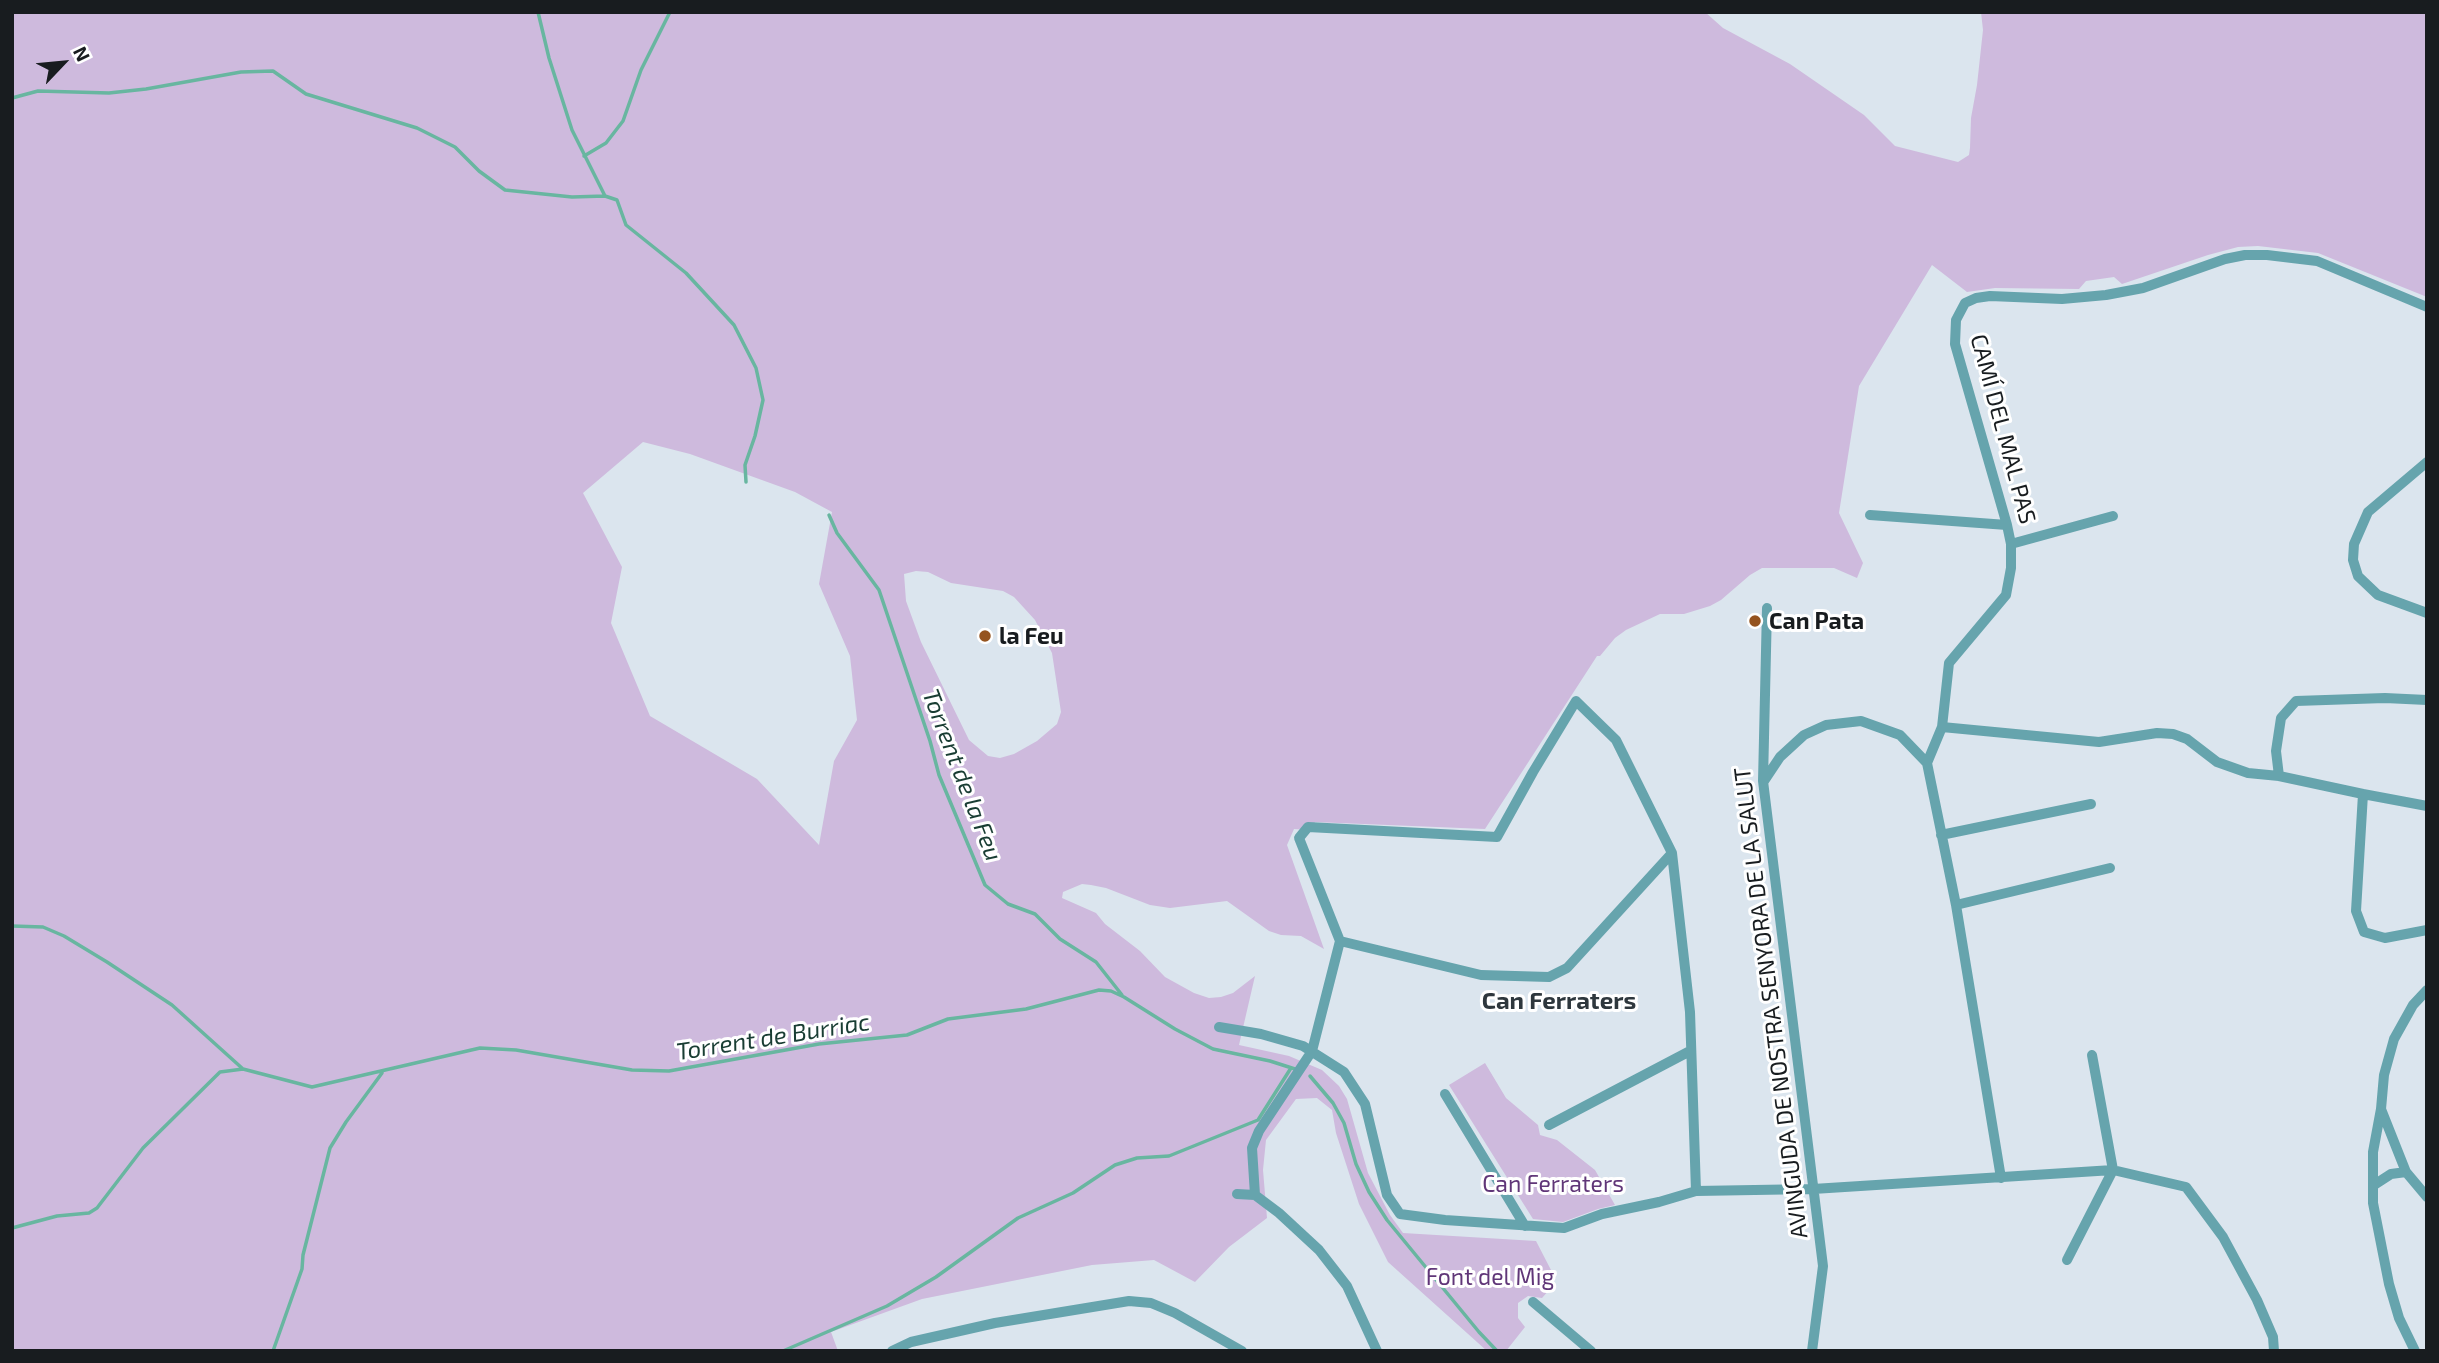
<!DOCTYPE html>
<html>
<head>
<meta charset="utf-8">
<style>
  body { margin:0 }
  #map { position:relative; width:2439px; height:1363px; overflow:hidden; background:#dbe5ee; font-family:"Exo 2",sans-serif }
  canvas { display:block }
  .frame { position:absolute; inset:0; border:14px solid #181c1f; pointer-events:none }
  .north { position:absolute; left:28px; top:28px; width:70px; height:70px; -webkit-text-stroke:5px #fff; paint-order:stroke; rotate:64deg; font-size:19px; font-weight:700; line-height:28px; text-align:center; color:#181c1f }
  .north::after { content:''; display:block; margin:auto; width:24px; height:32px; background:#181c1f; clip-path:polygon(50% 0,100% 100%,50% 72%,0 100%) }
</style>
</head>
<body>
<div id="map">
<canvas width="2439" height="1363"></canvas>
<div class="frame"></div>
<div class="north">N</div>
</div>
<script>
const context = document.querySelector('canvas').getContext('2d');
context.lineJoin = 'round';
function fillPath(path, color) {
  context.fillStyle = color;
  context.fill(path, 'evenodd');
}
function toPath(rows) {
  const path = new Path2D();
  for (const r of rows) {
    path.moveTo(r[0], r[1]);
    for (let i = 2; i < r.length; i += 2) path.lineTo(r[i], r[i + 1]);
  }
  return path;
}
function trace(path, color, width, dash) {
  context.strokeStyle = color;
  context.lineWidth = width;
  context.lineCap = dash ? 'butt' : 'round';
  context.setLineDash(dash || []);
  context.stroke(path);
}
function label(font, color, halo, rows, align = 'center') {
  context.font = font + ' "Exo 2",sans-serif';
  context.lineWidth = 6;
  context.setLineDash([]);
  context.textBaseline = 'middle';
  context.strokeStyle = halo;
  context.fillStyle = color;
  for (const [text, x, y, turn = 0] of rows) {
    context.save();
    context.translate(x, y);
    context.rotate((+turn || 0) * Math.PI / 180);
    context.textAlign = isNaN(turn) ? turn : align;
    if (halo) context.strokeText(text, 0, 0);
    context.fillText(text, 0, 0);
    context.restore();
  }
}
const green = toPath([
  [12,12,1705,12,1723,28,1790,64,1864,115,1895,146,1958,162,1969,155,1970,148,1971,118,1977,85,1983,30,1981,12,2427,12,2427,297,2318,253,2258,246,2238,247,2208,255,2122,284,2114,277,2086,281,2079,289,1995,288,1967,292,1932,265,1859,386,1839,513,1863,563,1857,578,1834,568,1762,568,1750,575,1721,600,1710,606,1684,614,1660,614,1626,630,1615,638,1600,656,1597,656,1485,829,1315,822,1311,830,1294,829,1287,845,1324,949,1301,936,1281,935,1269,931,1227,901,1170,908,1150,905,1106,888,1091,885,1082,884,1063,892,1062,898,1096,913,1105,924,1140,951,1165,977,1194,993,1209,998,1221,997,1233,993,1255,976,1239,1045,1289,1056,1322,1070,1339,1086,1347,1099,1368,1173,1390,1215,1403,1233,1536,1241,1551,1270,1550,1289,1542,1298,1528,1296,1518,1303,1518,1318,1525,1327,1506,1351,1487,1351,1388,1262,1359,1204,1336,1133,1332,1110,1317,1098,1296,1099,1266,1140,1263,1170,1267,1218,1229,1247,1195,1282,1154,1260,1092,1265,922,1299,831,1332,838,1351,12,1351],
  [643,442,690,454,795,492,832,512,819,584,850,656,857,720,834,761,819,845,757,779,650,716,611,623,622,567,583,493],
  [916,571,928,572,951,583,1003,591,1014,597,1035,620,1052,653,1061,712,1057,724,1037,741,1014,754,1000,758,988,756,969,740,921,642,906,601,904,574],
  [1485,1063,1506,1098,1538,1125,1540,1135,1557,1140,1595,1170,1615,1205,1598,1209,1563,1222,1533,1219,1449,1085]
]);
const stream = toPath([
  [538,12,549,58,572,130,605,196],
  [12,98,38,91,109,93,146,89,241,72,273,71,306,94,417,128,455,147,479,171,505,190,572,197,605,196,617,200,626,225,686,273,734,325,756,368,763,400,755,436,745,465,746,482],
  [584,156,606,143,623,121,641,70,670,12],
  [829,515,837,533,879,590,930,741,939,775,985,885,1008,904,1035,914,1060,939,1096,962,1122,995],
  [12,926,43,927,64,936,107,962,172,1005,243,1069,312,1087,480,1048,516,1050,632,1070,669,1071,819,1044,907,1035,948,1019,1026,1009,1099,990,1111,991,1124,997,1175,1029,1213,1049,1270,1061,1295,1069],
  [1310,1076,1333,1103,1344,1123,1356,1164,1369,1192,1387,1220,1479,1332,1497,1351],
  [12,1228,57,1216,89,1213,97,1208,143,1148,220,1072,243,1069],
  [273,1351,302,1269,303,1255,330,1148,346,1122,382,1073],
  [783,1351,887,1306,936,1277,1018,1218,1073,1193,1115,1165,1137,1158,1169,1156,1258,1120,1291,1068]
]);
const minor = toPath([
  [2427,462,2368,512,2354,544,2353,560,2358,576,2378,595,2427,613],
  [1870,515,2007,525],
  [2011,544,2113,516],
  [1767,608,1763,781,1823,1266,1812,1351],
  [1942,727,2099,742,2157,733,2173,734,2187,739,2217,762,2248,773,2279,776,2363,794,2356,911,2364,932,2385,938,2427,930],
  [1927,763,1942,727,1949,663,2006,595,2011,568,2011,544,2007,525,1955,344,1956,320,1965,303,1976,298,1990,296,2062,299,2106,295,2143,288,2225,259,2245,255,2267,255,2317,261,2427,307],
  [1927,763,1956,905,2001,1178],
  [2279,776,2276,751,2281,718,2296,701,2385,698,2427,700],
  [1764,781,1780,757,1804,735,1826,725,1861,721,1900,735,1927,763],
  [2363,794,2427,806],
  [1941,835,2091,804],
  [1956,905,2110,868],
  [1340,941,1481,975,1549,977,1567,968,1672,853],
  [1219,1027,1261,1034,1303,1046,1344,1072,1365,1104,1387,1195,1400,1214,1445,1220,1564,1228,1602,1214,1659,1202,1696,1191,1813,1189,2113,1170,2186,1187,2223,1237,2257,1300,2273,1337,2274,1351],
  [1445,1094,1525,1226],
  [2381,1109,2406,1172,2427,1197],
  [1549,1125,1690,1051],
  [2374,1185,2391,1174,2406,1172],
  [1237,1194,1255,1195],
  [1255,1195,1252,1148,1259,1131,1312,1051,1340,941,1299,838,1308,827,1497,837,1533,772,1576,701,1616,740,1672,853,1690,1012,1696,1191],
  [1255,1195,1279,1213,1319,1250,1347,1286,1377,1351],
  [2067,1260,2113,1170,2092,1055],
  [1533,1302,1591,1351],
  [892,1351,911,1342,995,1323,1129,1301,1151,1303,1175,1313,1242,1351],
  [2415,1351,2399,1318,2389,1284,2373,1203,2373,1152,2381,1109,2384,1075,2394,1039,2413,1005,2427,990]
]);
const markers = [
  [1755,621,7,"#94531f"],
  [985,636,7,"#94531f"]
];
const streetNames = [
  ["CAMÍ DEL MAL PAS",2003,429,75],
  ["AVINGUDA DE NOSTRA SENYORA DE LA SALUT",1771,1003,-97]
];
const poiNames = [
  ["Can Pata",1769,621],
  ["la Feu",999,636]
];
const parkNames = [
  ["Can Ferraters",1553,1184],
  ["Font del Mig",1490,1277]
];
const waterNames = [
  ["Torrent de la Feu",962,775,69],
  ["Torrent de Burriac",773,1037,-9]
];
const neighbourhoodNames = [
  ["Can Ferraters",1559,1001]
];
fillPath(green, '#cebadd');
trace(stream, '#68b6a0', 3.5);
trace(minor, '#66a4ad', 10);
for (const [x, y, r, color] of markers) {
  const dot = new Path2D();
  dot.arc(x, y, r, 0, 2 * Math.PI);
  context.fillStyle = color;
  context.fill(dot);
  trace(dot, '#fff', 2.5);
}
label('23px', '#181c1f', '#fff', streetNames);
label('bold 23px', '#181c1f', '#fff', poiNames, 'left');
label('23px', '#603678', '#fff', parkNames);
label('italic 24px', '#193d33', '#fff', waterNames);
label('bold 24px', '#2e373d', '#fff', neighbourhoodNames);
</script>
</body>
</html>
